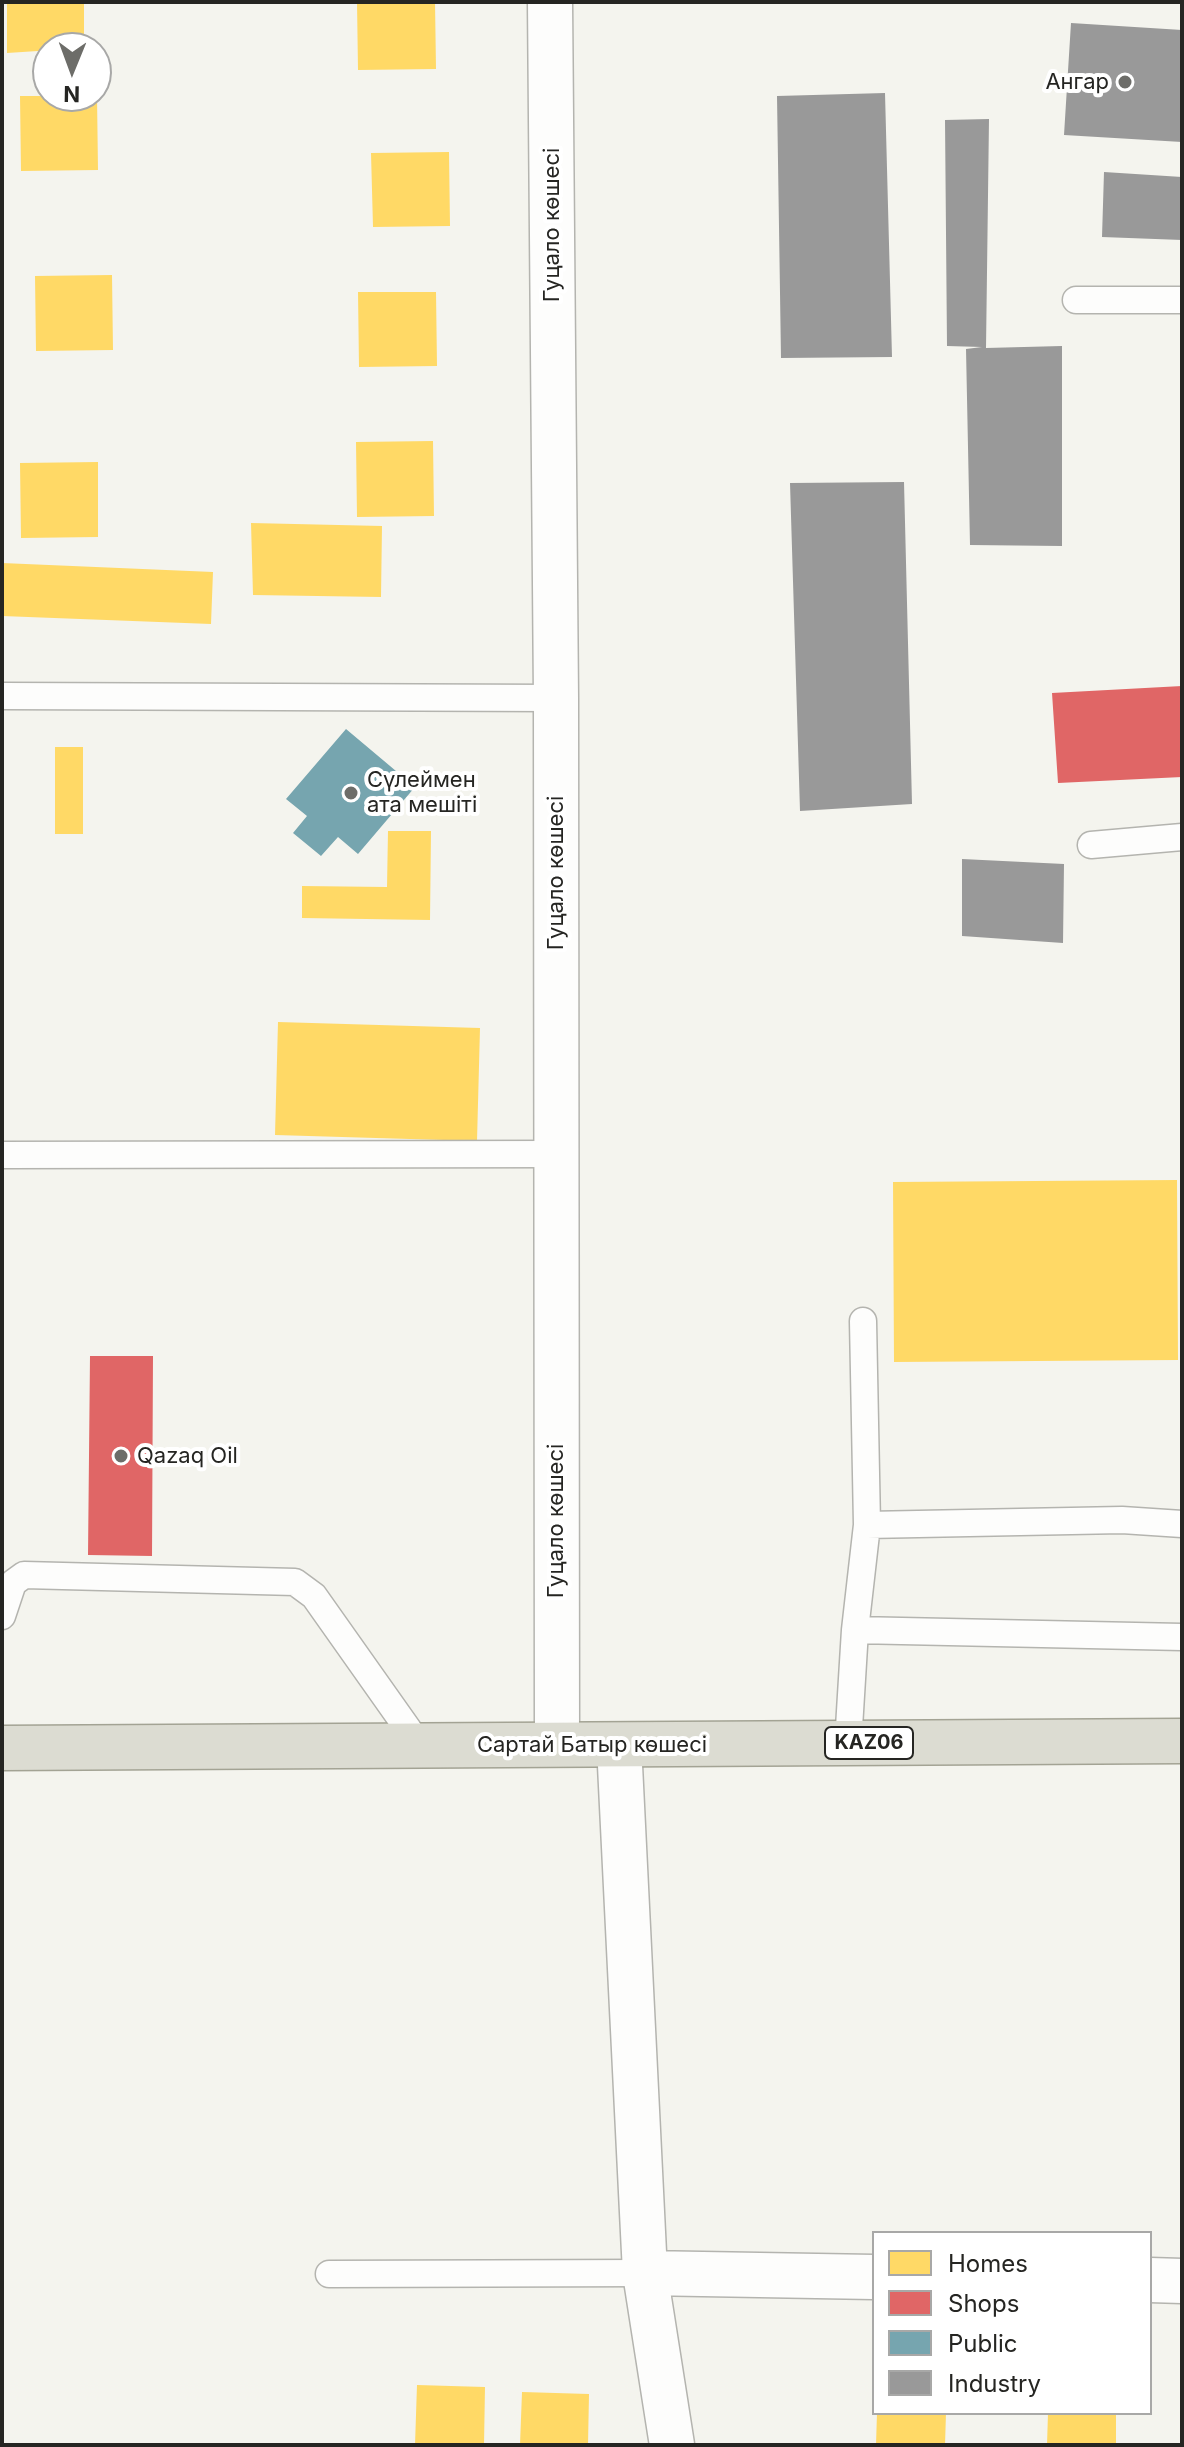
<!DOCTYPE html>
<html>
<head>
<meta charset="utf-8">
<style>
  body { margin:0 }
  #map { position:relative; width:1184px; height:2447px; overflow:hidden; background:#f4f4ee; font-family:Inter,sans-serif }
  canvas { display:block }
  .frame { position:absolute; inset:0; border:4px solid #252522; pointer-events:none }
  .legend { position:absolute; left:872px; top:2231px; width:280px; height:184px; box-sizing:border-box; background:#fff; border:2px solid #a8a8a7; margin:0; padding:10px 14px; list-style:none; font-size:24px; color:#252522 }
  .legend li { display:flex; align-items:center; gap:16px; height:40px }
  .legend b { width:40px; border:2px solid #a8a8a7 }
  .north { position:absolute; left:32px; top:32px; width:80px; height:80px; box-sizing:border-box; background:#fff; border:2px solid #a8a8a7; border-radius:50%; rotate:181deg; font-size:22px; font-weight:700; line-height:32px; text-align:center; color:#252522 }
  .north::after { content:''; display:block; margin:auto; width:28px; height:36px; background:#6d6d69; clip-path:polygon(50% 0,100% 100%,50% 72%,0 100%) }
</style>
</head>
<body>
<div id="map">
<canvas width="1184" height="2447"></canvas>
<div class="frame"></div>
<ul class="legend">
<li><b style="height:22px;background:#ffd966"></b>Homes</li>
<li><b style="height:22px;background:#e06666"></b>Shops</li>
<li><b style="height:22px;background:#76a5af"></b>Public</li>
<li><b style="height:22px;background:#999"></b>Industry</li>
</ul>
<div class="north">N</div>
</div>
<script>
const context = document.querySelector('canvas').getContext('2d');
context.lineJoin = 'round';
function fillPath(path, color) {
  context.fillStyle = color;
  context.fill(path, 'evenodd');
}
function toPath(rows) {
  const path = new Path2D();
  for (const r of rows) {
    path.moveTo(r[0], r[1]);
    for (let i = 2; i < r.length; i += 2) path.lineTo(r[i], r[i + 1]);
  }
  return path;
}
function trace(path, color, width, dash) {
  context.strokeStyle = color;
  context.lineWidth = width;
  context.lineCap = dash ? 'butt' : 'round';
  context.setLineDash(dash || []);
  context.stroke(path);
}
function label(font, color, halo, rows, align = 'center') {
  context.font = font + ' Inter,sans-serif';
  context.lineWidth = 8;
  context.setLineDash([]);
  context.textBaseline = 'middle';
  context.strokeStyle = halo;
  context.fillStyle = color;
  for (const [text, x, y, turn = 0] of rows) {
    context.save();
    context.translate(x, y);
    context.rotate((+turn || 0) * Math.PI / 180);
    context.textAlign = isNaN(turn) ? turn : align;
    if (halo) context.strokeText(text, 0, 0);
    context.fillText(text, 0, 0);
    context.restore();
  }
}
const homes = toPath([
  [7,2,84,2,84,48,7,53],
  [357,2,435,2,436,69,358,70],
  [20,96,97,96,98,170,21,171],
  [449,152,450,226,373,227,371,153],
  [112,275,113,350,36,351,35,276],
  [358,292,436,292,437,366,359,367],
  [433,441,434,516,357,517,356,442],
  [98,462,98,537,21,538,20,463],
  [251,523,382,526,381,597,253,595],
  [2,563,213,572,211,624,2,616],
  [55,747,83,747,83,834,55,834],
  [388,831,431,831,430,920,302,918,302,886,387,887],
  [278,1022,480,1028,477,1141,275,1135],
  [1177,1180,1178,1360,894,1362,893,1182],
  [417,2385,485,2387,484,2445,415,2445],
  [522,2392,589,2394,588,2445,520,2445],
  [877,2413,946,2413,945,2445,876,2445],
  [1048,2413,1116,2413,1116,2445,1047,2445]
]);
const shops = toPath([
  [1182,686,1182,777,1058,783,1052,693],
  [90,1356,153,1356,152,1556,88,1555]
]);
const public = toPath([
  [346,729,415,787,358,854,338,837,321,856,293,833,307,816,286,799]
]);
const industry = toPath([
  [1071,23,1182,30,1182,142,1064,135],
  [885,93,892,357,781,358,777,96],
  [989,119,986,348,1062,346,1062,546,970,545,966,349,982,347,947,346,945,120],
  [1104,172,1182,177,1182,240,1102,237],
  [904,482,912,804,800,811,790,483],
  [962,859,1064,864,1063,943,962,936]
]);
const service = toPath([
  [1076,300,1182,300],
  [2,696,556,698],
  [1091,845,1182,837],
  [2,1155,556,1154],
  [867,1525,1122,1520,1182,1524],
  [2,1616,13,1583,24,1575,295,1582,314,1596,420,1746],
  [855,1630,1182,1637],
  [848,1744,855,1630,867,1525,863,1321],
  [329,2274,645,2273]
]);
const minor = toPath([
  [550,2,556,698,557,1744],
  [619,1745,645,2273,672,2445],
  [645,2273,874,2277],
  [1150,2280,1182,2281]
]);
const trunk = toPath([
  [2,1748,1182,1741]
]);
const markers = [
  [1125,82,8,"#6d6d69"],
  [351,793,8,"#6d6d69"],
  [121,1456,8,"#6d6d69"]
];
const shields = [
  [869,1743,88]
];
const shieldNames = [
  ["KАZ06",869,1743]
];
const poiNames = [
  ["Ангар",1109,82,"right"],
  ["Сүлеймен",367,780],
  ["ата мешіті",367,805],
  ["Qazaq Oil",137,1456]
];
const streetNames = [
  ["Гуцало көшесі",552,225,-90],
  ["Гуцало көшесі",556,873,-90],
  ["Гуцало көшесі",556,1521,-90],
  ["Сартай Батыр көшесі",592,1745]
];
fillPath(homes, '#ffd966');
fillPath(shops, '#e06666');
fillPath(public, '#76a5af');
fillPath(industry, '#999');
trace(service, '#b4b4af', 29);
trace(minor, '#b4b4af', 47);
trace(trunk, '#a3a394', 47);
trace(service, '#fdfdfc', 26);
trace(minor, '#fdfdfc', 44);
trace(trunk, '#dcdcd2', 44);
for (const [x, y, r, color] of markers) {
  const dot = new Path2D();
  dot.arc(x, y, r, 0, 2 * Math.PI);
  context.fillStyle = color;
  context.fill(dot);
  trace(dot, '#fff', 3);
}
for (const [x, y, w] of shields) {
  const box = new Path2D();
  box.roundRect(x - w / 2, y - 16, w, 32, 6);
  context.fillStyle = '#fff';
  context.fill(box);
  trace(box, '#252522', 2);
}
label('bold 20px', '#252522', null, shieldNames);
label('22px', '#252522', '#fff', poiNames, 'left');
label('22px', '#252522', '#fff', streetNames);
</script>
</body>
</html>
